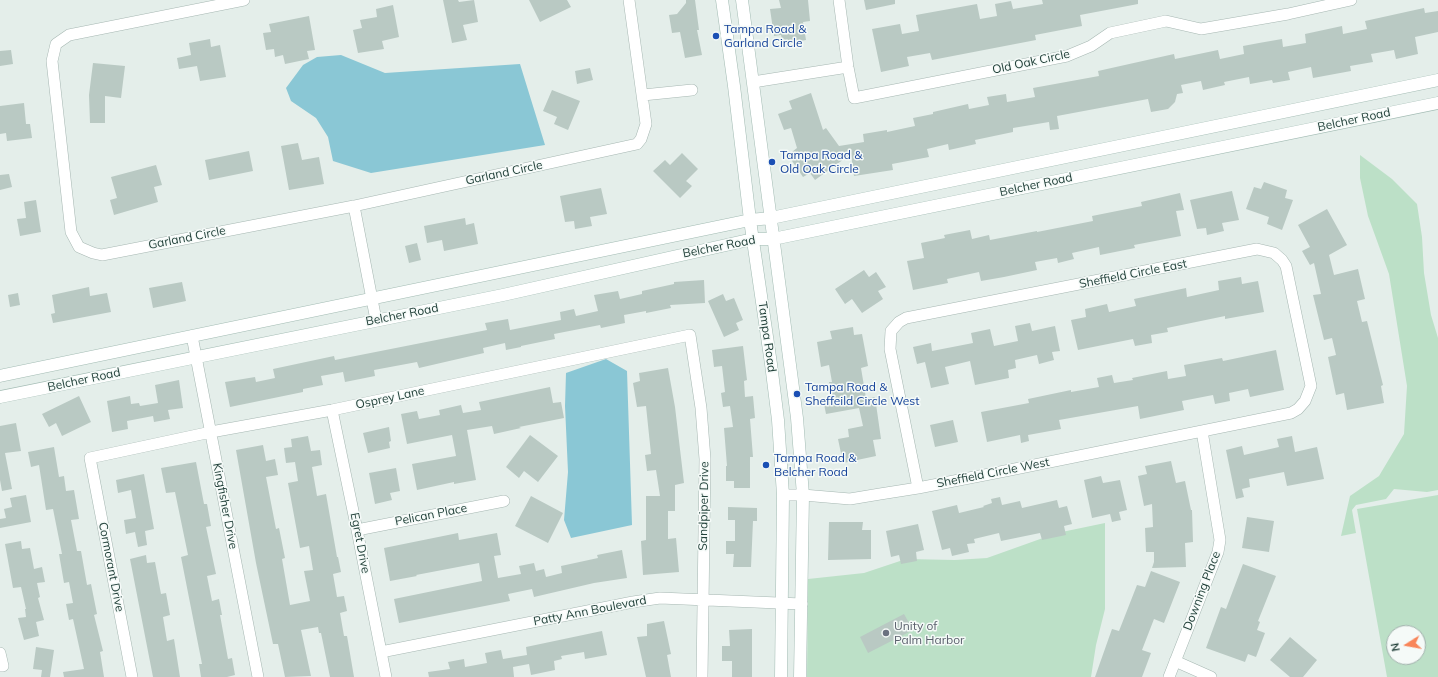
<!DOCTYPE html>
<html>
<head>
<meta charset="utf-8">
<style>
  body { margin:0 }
  #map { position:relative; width:1438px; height:677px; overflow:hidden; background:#e4eeea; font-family:Mulish,sans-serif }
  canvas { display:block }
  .north { position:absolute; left:1386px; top:625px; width:40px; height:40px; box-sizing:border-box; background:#f5faf8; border:1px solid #a1b0ac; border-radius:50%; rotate:259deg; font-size:11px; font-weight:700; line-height:16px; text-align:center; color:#22413a }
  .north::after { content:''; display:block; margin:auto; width:14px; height:18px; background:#f88559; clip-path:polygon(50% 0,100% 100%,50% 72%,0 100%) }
</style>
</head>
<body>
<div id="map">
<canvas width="1438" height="677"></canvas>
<div class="north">N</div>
</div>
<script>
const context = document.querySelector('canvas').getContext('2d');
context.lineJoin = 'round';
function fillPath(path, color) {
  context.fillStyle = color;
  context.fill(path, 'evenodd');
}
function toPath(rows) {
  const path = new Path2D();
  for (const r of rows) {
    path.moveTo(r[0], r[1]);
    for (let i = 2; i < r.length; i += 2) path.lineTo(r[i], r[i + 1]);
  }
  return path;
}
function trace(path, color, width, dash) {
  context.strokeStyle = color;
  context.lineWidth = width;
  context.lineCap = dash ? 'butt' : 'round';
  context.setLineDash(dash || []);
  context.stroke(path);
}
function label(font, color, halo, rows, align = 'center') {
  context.font = font + ' Mulish,sans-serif';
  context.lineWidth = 3;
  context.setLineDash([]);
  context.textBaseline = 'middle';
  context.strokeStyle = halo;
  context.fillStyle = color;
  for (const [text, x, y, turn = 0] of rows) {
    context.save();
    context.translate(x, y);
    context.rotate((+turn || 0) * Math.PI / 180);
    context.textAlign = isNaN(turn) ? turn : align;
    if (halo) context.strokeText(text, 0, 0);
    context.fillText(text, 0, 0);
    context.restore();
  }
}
const green = toPath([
  [1360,155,1392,179,1417,204,1422,237,1424,273,1431,315,1438,338,1438,490,1427,492,1394,489,1386,499,1356,505,1352,510,1356,533,1341,536,1350,496,1379,476,1404,434,1407,386,1389,274,1368,216,1360,178],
  [1438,495,1438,677,1387,677,1357,509],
  [1394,633,1418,633,1418,657,1394,657],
  [1105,523,1105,609,1096,645,1091,677,807,677,808,579,864,573,906,559,955,560,987,558,1057,533]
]);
const water = toPath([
  [341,55,385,73,520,64,545,145,371,173,333,161,328,137,316,118,291,101,286,88,303,65,317,57],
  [606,359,627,371,632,525,571,538,564,520,568,472,565,406,566,373]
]);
const building = toPath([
  [443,0,458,0,459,2,474,0,478,22,463,25,467,40,452,43],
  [529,0,567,0,571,7,540,22],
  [686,0,695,0,699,30,697,30,702,55,685,58,680,32,672,33,669,15,677,14,686,3],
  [779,0,808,0,810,21,803,22,806,40,783,44,781,35,774,36,770,9,781,8],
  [864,0,895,0,895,4,866,10],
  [1042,0,1138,0,1138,4,1080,15,1082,26,1035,35,1036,40,932,60,930,53,907,57,909,66,881,72,872,29,900,24,902,34,919,31,916,15,977,4,980,19,997,16,995,4,1011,1,1013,9,1043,4],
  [393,5,399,37,382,41,384,49,358,53,353,30,362,28,360,20,377,17,376,9],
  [1424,8,1425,13,1438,11,1438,32,1415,37,1418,54,1396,59,1394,50,1371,54,1373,62,1350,66,1351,71,1313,78,1311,67,1288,72,1290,80,1273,83,1272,80,1250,84,1249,77,1224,82,1225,85,1203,90,1201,81,1181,85,1183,93,1177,94,1175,102,1168,109,1151,112,1148,99,1057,116,1059,129,1050,130,1049,122,1013,128,1013,132,975,140,976,144,949,150,948,144,927,149,929,157,892,164,893,170,854,176,851,154,815,180,810,173,803,177,788,155,797,148,791,128,784,130,778,114,792,109,789,101,811,93,823,130,826,128,839,146,864,142,863,134,887,130,887,132,915,126,913,118,933,114,933,112,968,104,969,109,989,105,987,97,1006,94,1007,102,1035,97,1033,88,1099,76,1098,71,1174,54,1175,59,1218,50,1220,59,1244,54,1243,46,1259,43,1282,39,1283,47,1306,43,1305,34,1342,26,1343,34,1367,29,1365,21],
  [309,16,315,50,307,51,309,59,285,64,283,55,275,57,274,49,266,50,263,33,271,32,269,24],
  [210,39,211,47,220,45,226,77,200,81,197,66,179,69,177,58,191,55,189,43],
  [11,50,13,64,0,66,0,51],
  [93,63,125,66,121,98,105,96,105,123,90,123,89,95],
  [590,68,593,80,577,84,575,71],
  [552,90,580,101,568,130,554,124,557,117,543,111],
  [24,103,26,124,30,124,32,138,7,141,6,133,0,134,0,106],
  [298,143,302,160,319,157,324,184,289,190,281,146],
  [249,151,253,171,209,180,205,160],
  [682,153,698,169,686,181,692,186,680,198,653,171,665,160,670,165],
  [156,165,162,185,154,187,158,202,114,215,110,200,117,198,111,177],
  [9,174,12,187,0,190,0,175],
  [1264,182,1287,190,1285,198,1293,200,1282,230,1267,224,1269,217,1246,209,1254,187,1261,189],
  [601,188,607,214,590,217,592,226,575,229,574,221,565,222,560,196],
  [1232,191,1239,220,1222,223,1224,231,1207,235,1206,228,1197,229,1190,200],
  [1180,193,1184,210,1176,211,1181,236,1134,245,1135,248,1100,255,1099,247,1072,253,1074,259,1058,263,1057,258,1035,262,1037,270,1004,277,981,281,979,272,947,279,948,283,913,290,907,261,924,258,921,243,945,238,944,235,970,230,972,239,989,235,990,240,1037,231,1037,232,1093,221,1092,216,1142,206,1141,202],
  [36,200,41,232,20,236,17,219,26,218,24,202],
  [1327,209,1347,245,1329,255,1334,275,1358,269,1365,299,1357,301,1362,322,1367,321,1383,385,1381,386,1384,403,1347,410,1344,393,1336,395,1328,357,1336,355,1332,338,1324,340,1313,295,1321,294,1314,263,1310,265,1302,251,1310,247,1298,225],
  [465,218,466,225,474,223,478,244,444,251,442,240,427,243,424,226],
  [417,243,421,260,409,263,405,246],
  [864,270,869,277,876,272,886,287,878,291,883,299,862,313,852,299,845,304,835,289],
  [1241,277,1242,284,1258,281,1264,312,1225,319,1225,316,1167,328,1168,332,1151,335,1152,343,1135,346,1133,339,1078,350,1071,320,1086,317,1085,309,1107,304,1109,312,1136,306,1134,299,1186,288,1187,297,1219,290,1218,281],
  [704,280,705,303,670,305,671,308,646,313,646,311,624,315,625,323,601,328,600,325,554,334,555,339,521,346,521,347,506,350,505,343,483,348,484,353,419,368,417,362,374,370,375,376,345,382,343,372,321,376,323,385,303,389,303,392,230,407,225,382,255,377,256,382,275,378,273,369,334,356,335,360,487,330,485,323,508,319,510,330,561,320,560,312,574,309,576,316,598,311,594,295,618,291,620,299,642,294,642,291,674,284,674,282],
  [182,282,186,301,153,308,149,288],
  [89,287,90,296,107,293,111,312,53,323,51,314,55,313,52,295],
  [18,293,20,305,10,307,8,295],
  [723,294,726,301,734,298,743,320,736,323,739,330,724,337,708,301],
  [1030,323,1032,331,1055,326,1060,351,1052,352,1054,360,1039,364,1037,355,1015,360,1016,368,1008,370,1009,378,975,385,970,361,945,367,949,384,931,388,925,362,917,364,913,347,931,343,932,351,973,343,971,333,990,329,994,346,1018,341,1015,326],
  [853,327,854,335,862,334,868,366,861,368,866,398,875,397,881,439,873,440,876,456,843,463,838,439,849,437,848,429,863,426,859,408,826,414,823,399,831,397,829,382,832,382,829,365,821,367,817,342,832,339,830,331],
  [743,346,747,380,744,381,745,397,753,396,755,418,750,419,753,457,750,457,750,488,734,488,734,481,726,481,726,466,727,466,724,428,733,427,730,406,723,407,721,393,725,392,722,366,714,367,712,350],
  [1276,350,1284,390,1250,397,1248,389,1229,393,1230,401,1215,404,1213,395,1182,401,1184,410,1140,419,1138,406,1059,420,1061,429,1028,435,1029,441,1021,443,1020,435,987,442,981,412,1029,403,1028,399,1071,390,1071,392,1099,387,1097,378,1112,375,1114,383,1133,380,1132,378,1167,371,1168,379,1186,376,1184,365,1222,358,1223,361],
  [668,368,675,407,684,483,675,485,675,511,668,511,668,539,676,538,679,572,643,575,641,541,646,540,646,496,660,496,656,470,647,471,645,455,651,454,646,406,637,407,633,383,640,381,639,373],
  [179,380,183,408,168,410,170,419,154,422,153,416,127,421,128,429,112,432,107,401,130,396,131,404,139,403,140,406,158,403,155,385],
  [550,387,553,403,561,402,564,418,519,427,521,428,494,434,492,426,467,430,476,480,454,484,454,482,417,490,412,464,456,456,452,435,407,444,401,414,417,411,419,419,440,415,439,410,461,405,463,413,481,410,479,402],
  [79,396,91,422,62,436,56,423,49,427,42,414],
  [953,420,958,442,935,447,930,425],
  [16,423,21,451,5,453,12,489,2,491,0,480,0,426],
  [389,427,391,441,389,442,390,448,368,453,363,433],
  [530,435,558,456,538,482,524,471,519,478,506,467],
  [308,436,311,451,320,450,322,465,312,467,317,496,326,494,337,557,338,557,341,572,333,574,337,597,344,596,347,611,340,613,344,636,347,636,354,677,330,677,321,633,319,633,318,627,301,630,311,676,285,677,278,644,273,644,256,563,236,450,263,445,266,461,275,459,278,475,266,477,276,529,279,528,285,558,282,559,290,605,310,601,304,571,313,570,309,546,300,548,288,483,298,481,295,462,286,463,284,448,292,447,291,439],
  [1292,436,1295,452,1317,447,1324,479,1287,486,1284,472,1249,479,1250,487,1242,489,1244,497,1236,499,1226,450,1242,446,1244,455,1279,447,1277,439],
  [54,447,59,477,64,476,66,491,74,490,79,519,71,520,77,551,81,551,87,585,91,584,97,614,94,615,103,651,100,652,104,677,64,677,63,672,84,669,73,619,69,620,66,604,73,603,69,582,64,583,59,554,62,554,53,509,46,510,39,465,31,467,28,452],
  [1171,461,1176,483,1185,481,1191,510,1192,510,1193,542,1185,543,1186,567,1152,568,1154,562,1154,552,1146,552,1145,528,1153,527,1152,504,1144,506,1138,476,1147,474,1145,466],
  [196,462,204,504,207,504,211,526,206,527,216,574,207,576,212,601,219,599,222,615,220,615,228,659,232,658,235,675,227,677,201,677,199,664,202,664,181,557,188,555,175,492,166,493,161,468],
  [396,468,400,491,390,493,392,500,375,504,369,473],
  [144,474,154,529,145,531,147,545,138,547,135,532,126,534,124,520,136,518,131,490,118,493,116,480],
  [1101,476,1103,483,1120,480,1127,510,1119,512,1121,520,1112,522,1110,514,1092,518,1084,480],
  [26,495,31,522,0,528,0,519,6,518,4,509,12,507,10,498],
  [531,496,563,513,548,543,515,526],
  [1000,497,1002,505,1020,501,1022,508,1057,500,1059,508,1067,506,1072,524,1064,526,1066,535,1042,540,1040,533,1001,541,999,533,974,539,975,543,967,544,969,552,952,556,950,548,942,550,932,511,957,505,959,513,984,507,983,506,992,503,991,499],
  [728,507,757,508,757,521,753,521,751,567,733,567,734,554,726,554,726,541,735,541,735,520,728,520],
  [1247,517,1274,521,1269,552,1242,548],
  [829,522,863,522,862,530,871,530,871,559,828,560],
  [918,524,924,550,916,552,917,561,901,564,899,555,891,557,886,531],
  [458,533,459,540,497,533,501,555,494,556,498,578,521,574,519,566,534,563,536,571,544,569,546,577,562,573,561,566,598,558,597,555,622,550,627,578,594,583,534,597,532,589,508,594,510,601,399,623,394,599,482,581,479,563,416,575,417,576,390,581,384,548],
  [21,541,22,549,30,548,34,569,42,567,45,582,37,583,40,597,38,598,44,620,36,622,39,636,24,640,18,618,26,617,25,609,26,609,21,587,13,588,5,544],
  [146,555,147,563,155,562,161,594,166,593,170,615,163,617,167,641,174,639,180,677,153,677,130,559],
  [1243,564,1276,576,1258,621,1260,622,1257,630,1265,633,1256,657,1248,654,1245,662,1206,648,1221,607,1226,609],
  [1151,571,1180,582,1164,623,1154,619,1142,650,1151,653,1142,677,1095,677,1112,629,1119,631,1137,585,1145,587],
  [904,614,913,630,868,653,860,637],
  [664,621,671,654,667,655,671,677,646,677,637,637,647,636,647,624],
  [752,629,752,677,732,677,732,661,722,661,722,646,730,646,729,630],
  [602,631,607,655,585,659,584,652,561,656,562,659,554,661,555,670,531,675,529,664,513,667,514,677,429,677,428,672,450,669,448,662,464,659,465,667,487,663,485,653,501,650,503,659,527,655,526,647],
  [1290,637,1317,660,1303,677,1290,677,1270,660],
  [36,647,54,650,50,677,41,677,42,670,33,669]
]);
const minor = toPath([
  [244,0,69,35,56,44,52,61,71,232,79,247,93,253,102,255,354,206,637,144,641,139,646,124,629,0],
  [839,0,848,67,854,98,1067,56,1091,46,1110,33,1166,21,1201,29,1288,14,1351,0],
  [753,82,848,67],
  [643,95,692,90],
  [354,206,376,320],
  [192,336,258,677],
  [332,410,357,530,386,677],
  [783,495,803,495,850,499,880,494,918,488,1005,471,1291,413,1298,409,1305,401,1311,386,1286,266,1282,260,1274,253,1257,249,906,318,899,322,891,331,890,349,918,488],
  [357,530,504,501],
  [381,652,633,602,660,598,802,604],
  [0,653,3,666,0,666],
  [1175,661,1211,677],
  [132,677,90,458,211,432,332,410,690,335,701,408,705,459,702,677],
  [1169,677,1218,552,1220,540,1202,431]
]);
const secondary = toPath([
  [722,0,734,86,750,220,771,364,778,420,783,495,781,677],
  [742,0,797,418,803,495,800,677],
  [0,376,750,220,771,218,1438,80],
  [0,397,503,295,753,239,773,239,1438,103]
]);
const markers = [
  [716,36,4,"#1a4fb4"],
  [772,162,4,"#1a4fb4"],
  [797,394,4,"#1a4fb4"],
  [766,465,4,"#1a4fb4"],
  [886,633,4,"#6b7280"]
];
const transitNames = [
  ["Tampa Road &",724,29],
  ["Garland Circle",724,43],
  ["Tampa Road &",780,155],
  ["Old Oak Circle",780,169],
  ["Tampa Road &",805,387],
  ["Sheffeild Circle West",805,401],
  ["Tampa Road &",774,458],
  ["Belcher Road",774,472]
];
const streetNames = [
  ["Old Oak Circle",1031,62,-12],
  ["Belcher Road",1354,120,-12],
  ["Garland Circle",504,173,-12],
  ["Belcher Road",1036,185,-12],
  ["Garland Circle",187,238,-11],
  ["Belcher Road",719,247,-11],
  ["Sheffield Circle East",1133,274,-11],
  ["Belcher Road",402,315,-11],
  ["Tampa Road",767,337,82],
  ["Belcher Road",84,380,-12],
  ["Osprey Lane",390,398,-12],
  ["Sheffield Circle West",993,473,-11],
  ["Kingfisher Drive",225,506,79],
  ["Sandpiper Drive",704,506,-89],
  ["Pelican Place",431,515,-11],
  ["Egret Drive",360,543,79],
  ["Cormorant Drive",111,567,79],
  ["Downing Place",1202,591,-69],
  ["Patty Ann Boulevard",590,611,-11]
];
const worshipNames = [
  ["Unity of",894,626],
  ["Palm Harbor",894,640]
];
fillPath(green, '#bce0c7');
fillPath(water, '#8ac7d5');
fillPath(building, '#b9c9c3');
trace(minor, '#a6b7b2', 12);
trace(secondary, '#a2bbb3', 13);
trace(minor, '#fff', 11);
trace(secondary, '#fff', 12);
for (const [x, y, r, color] of markers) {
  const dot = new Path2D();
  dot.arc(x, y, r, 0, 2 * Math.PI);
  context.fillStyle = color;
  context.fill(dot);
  trace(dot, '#f5faf8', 1.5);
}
label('12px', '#164399', '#f5faf8', transitNames, 'left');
label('12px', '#22413a', '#f5faf8', streetNames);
label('12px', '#5b616d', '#f5faf8', worshipNames, 'left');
</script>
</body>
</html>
